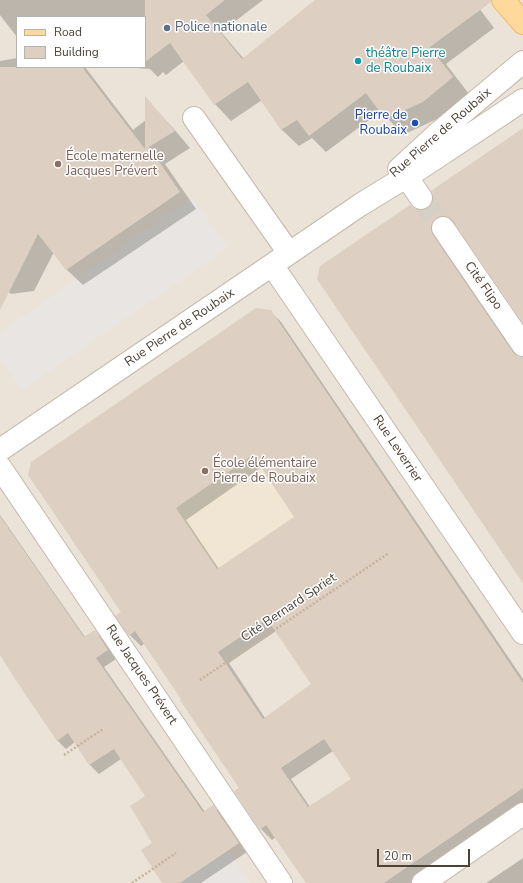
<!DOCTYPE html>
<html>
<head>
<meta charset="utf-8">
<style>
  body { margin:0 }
  #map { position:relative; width:523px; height:883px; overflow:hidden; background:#f7f2ea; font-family:"Nunito Sans",sans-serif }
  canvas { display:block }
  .legend { position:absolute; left:16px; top:16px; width:130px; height:52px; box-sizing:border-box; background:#fff; border:1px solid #b7b3af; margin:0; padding:5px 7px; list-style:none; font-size:12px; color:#4c4237 }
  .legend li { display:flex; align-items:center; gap:8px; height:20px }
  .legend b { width:20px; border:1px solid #b7b3af }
  .scale { position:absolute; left:377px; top:849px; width:93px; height:18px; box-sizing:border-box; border:2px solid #4c4237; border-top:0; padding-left:5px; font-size:12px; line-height:14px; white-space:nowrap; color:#4c4237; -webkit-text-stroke:3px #fff; paint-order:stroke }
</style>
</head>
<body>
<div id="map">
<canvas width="523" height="883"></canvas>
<ul class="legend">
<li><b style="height:5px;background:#ffd99b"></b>Road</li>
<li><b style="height:11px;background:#ddcfc1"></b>Building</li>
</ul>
<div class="scale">20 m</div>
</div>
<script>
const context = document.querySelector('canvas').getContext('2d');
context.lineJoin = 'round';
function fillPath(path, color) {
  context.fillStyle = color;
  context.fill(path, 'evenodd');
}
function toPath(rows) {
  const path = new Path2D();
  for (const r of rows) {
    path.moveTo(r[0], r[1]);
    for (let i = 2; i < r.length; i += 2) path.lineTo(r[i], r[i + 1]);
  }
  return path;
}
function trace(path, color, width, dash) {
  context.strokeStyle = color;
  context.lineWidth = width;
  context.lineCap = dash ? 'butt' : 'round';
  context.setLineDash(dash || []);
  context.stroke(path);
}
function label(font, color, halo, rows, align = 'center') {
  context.font = font + ' "Nunito Sans",sans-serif';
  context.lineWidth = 3;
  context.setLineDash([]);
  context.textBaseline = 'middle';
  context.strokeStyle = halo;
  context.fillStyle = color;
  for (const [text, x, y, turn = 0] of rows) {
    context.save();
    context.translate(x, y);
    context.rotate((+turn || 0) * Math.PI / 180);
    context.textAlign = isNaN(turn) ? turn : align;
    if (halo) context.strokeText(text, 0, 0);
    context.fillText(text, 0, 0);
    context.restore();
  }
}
const residential = toPath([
  [0,0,523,0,523,883,0,883],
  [17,17,145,17,145,67,17,67]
]);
const education = toPath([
  [199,347,319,521,211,594,91,421]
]);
const parking = toPath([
  [192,197,228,248,22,390,0,359,0,333],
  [228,851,250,883,180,883]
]);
const shadow = toPath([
  [0,0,263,0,221,32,244,59,317,0,473,0,494,28,446,64,469,94,439,118,403,135,381,111,326,152,312,138,299,146,282,130,262,100,231,121,215,104,184,61,166,75,163,72,158,77,150,69,122,67,145,67,145,17,17,17,17,37,0,15],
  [17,58,17,67,85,67,133,130,157,111,173,128,190,148,165,164,196,209,83,285,66,269,54,252,34,291,11,294,0,284,0,61],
  [523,129,523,321,457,225,452,224,439,238,441,245,518,357,523,358,523,582,415,210,422,211,429,209],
  [435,217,438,217,429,227,428,225],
  [270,311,281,322,523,679,523,807,411,883,307,883,276,837,272,840,261,829,240,788,145,643,141,646,130,635,122,612],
  [262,467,296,517,219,569,186,520],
  [276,631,313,685,265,718,229,663],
  [333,751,352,779,310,807,291,779],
  [0,515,85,637,95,631,103,640,116,659,104,667,205,812,213,806,222,815,247,852,201,883,163,883,153,843,146,796,121,759,99,774,90,765,75,742,66,749,57,740,0,654],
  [523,858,523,883,486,883]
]);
const building = toPath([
  [145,0,225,0,206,15,242,59,315,0,491,0,491,2,430,47,453,77,423,102,385,119,366,93,309,136,297,120,281,130,248,82,214,105,170,43,145,62],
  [0,67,82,67,145,149,145,96,175,131,149,147,180,192,66,270,38,234,0,310],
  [523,128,523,323,453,221,448,217,442,216,436,218,432,222,431,229,433,235,513,352,517,356,523,357,523,583,317,279,320,266,410,205,415,209,422,210,428,208,432,204,433,197,431,191],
  [256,308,271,310,523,683,523,788,384,883,306,883,266,825,260,830,234,791,239,788,180,700,181,699,135,631,129,636,115,616,121,612,28,475,31,462],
  [253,455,294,517,217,569,176,508],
  [267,619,311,684,263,719,218,652],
  [324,739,351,779,308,807,281,768],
  [0,516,84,637,95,630,108,650,96,658,203,812,213,805,239,843,180,883,162,883,141,850,152,843,130,806,145,796,114,749,89,765,68,733,57,741,15,679,0,654]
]);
const minorTunnel = toPath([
  [421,198,443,228]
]);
const path = toPath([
  [200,680,389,553],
  [64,755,103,729],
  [132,883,176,853]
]);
const minor = toPath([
  [194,118,289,253],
  [399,169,436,135,523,62],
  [406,176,421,198],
  [443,228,523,345],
  [272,265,523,633],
  [0,450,360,205,422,167,523,100],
  [0,467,281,883],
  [423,883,523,814]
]);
const major = toPath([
  [503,0,523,23]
]);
const markers = [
  [167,28,4,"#5c6f8a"],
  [358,61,4,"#0f9aa8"],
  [415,123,4,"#1a4fb4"],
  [58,164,4,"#8d6e63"],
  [205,471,4,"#8d6e63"]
];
const serviceNames = [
  ["Police nationale",175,28]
];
const cultureNames = [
  ["théâtre Pierre",366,54],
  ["de Roubaix",366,69]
];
const transitNames = [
  ["Pierre de",407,116],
  ["Roubaix",407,131]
];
const streetNames = [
  ["Rue Pierre de Roubaix",441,133,-41],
  ["Cité Flipo",483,286,55],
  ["Rue Pierre de Roubaix",180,328,-34],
  ["Rue Leverrier",397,449,56],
  ["Cité Bernard Spriet",289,608,-34],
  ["Rue Jacques Prévert",141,675,56]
];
const educationNames = [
  ["École maternelle",66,157],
  ["Jacques Prévert",66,172],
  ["École élémentaire",213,464],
  ["Pierre de Roubaix",213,479]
];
fillPath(residential, '#ebe3d8');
fillPath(education, '#f1e6d3');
fillPath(parking, '#e8e5e2');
fillPath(shadow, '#0003');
fillPath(building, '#ddcfc1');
trace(minorTunnel, '#d5cfc6', 22, [22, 11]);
trace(minor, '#c4b9ac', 24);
trace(major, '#f1b65e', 24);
trace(path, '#c7b39b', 2.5, [2, 2]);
trace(minor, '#fff', 22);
trace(major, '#ffd99b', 22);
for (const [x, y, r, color] of markers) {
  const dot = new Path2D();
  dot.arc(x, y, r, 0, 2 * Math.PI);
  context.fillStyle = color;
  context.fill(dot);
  trace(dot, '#fff', 1.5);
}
label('13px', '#4e5e75', '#fff', serviceNames, 'left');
label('13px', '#0d838f', '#fff', cultureNames, 'left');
label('13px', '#164399', '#fff', transitNames, 'right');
label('13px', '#4c4237', '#fff', streetNames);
label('13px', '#785e54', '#fff', educationNames, 'left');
</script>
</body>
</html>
